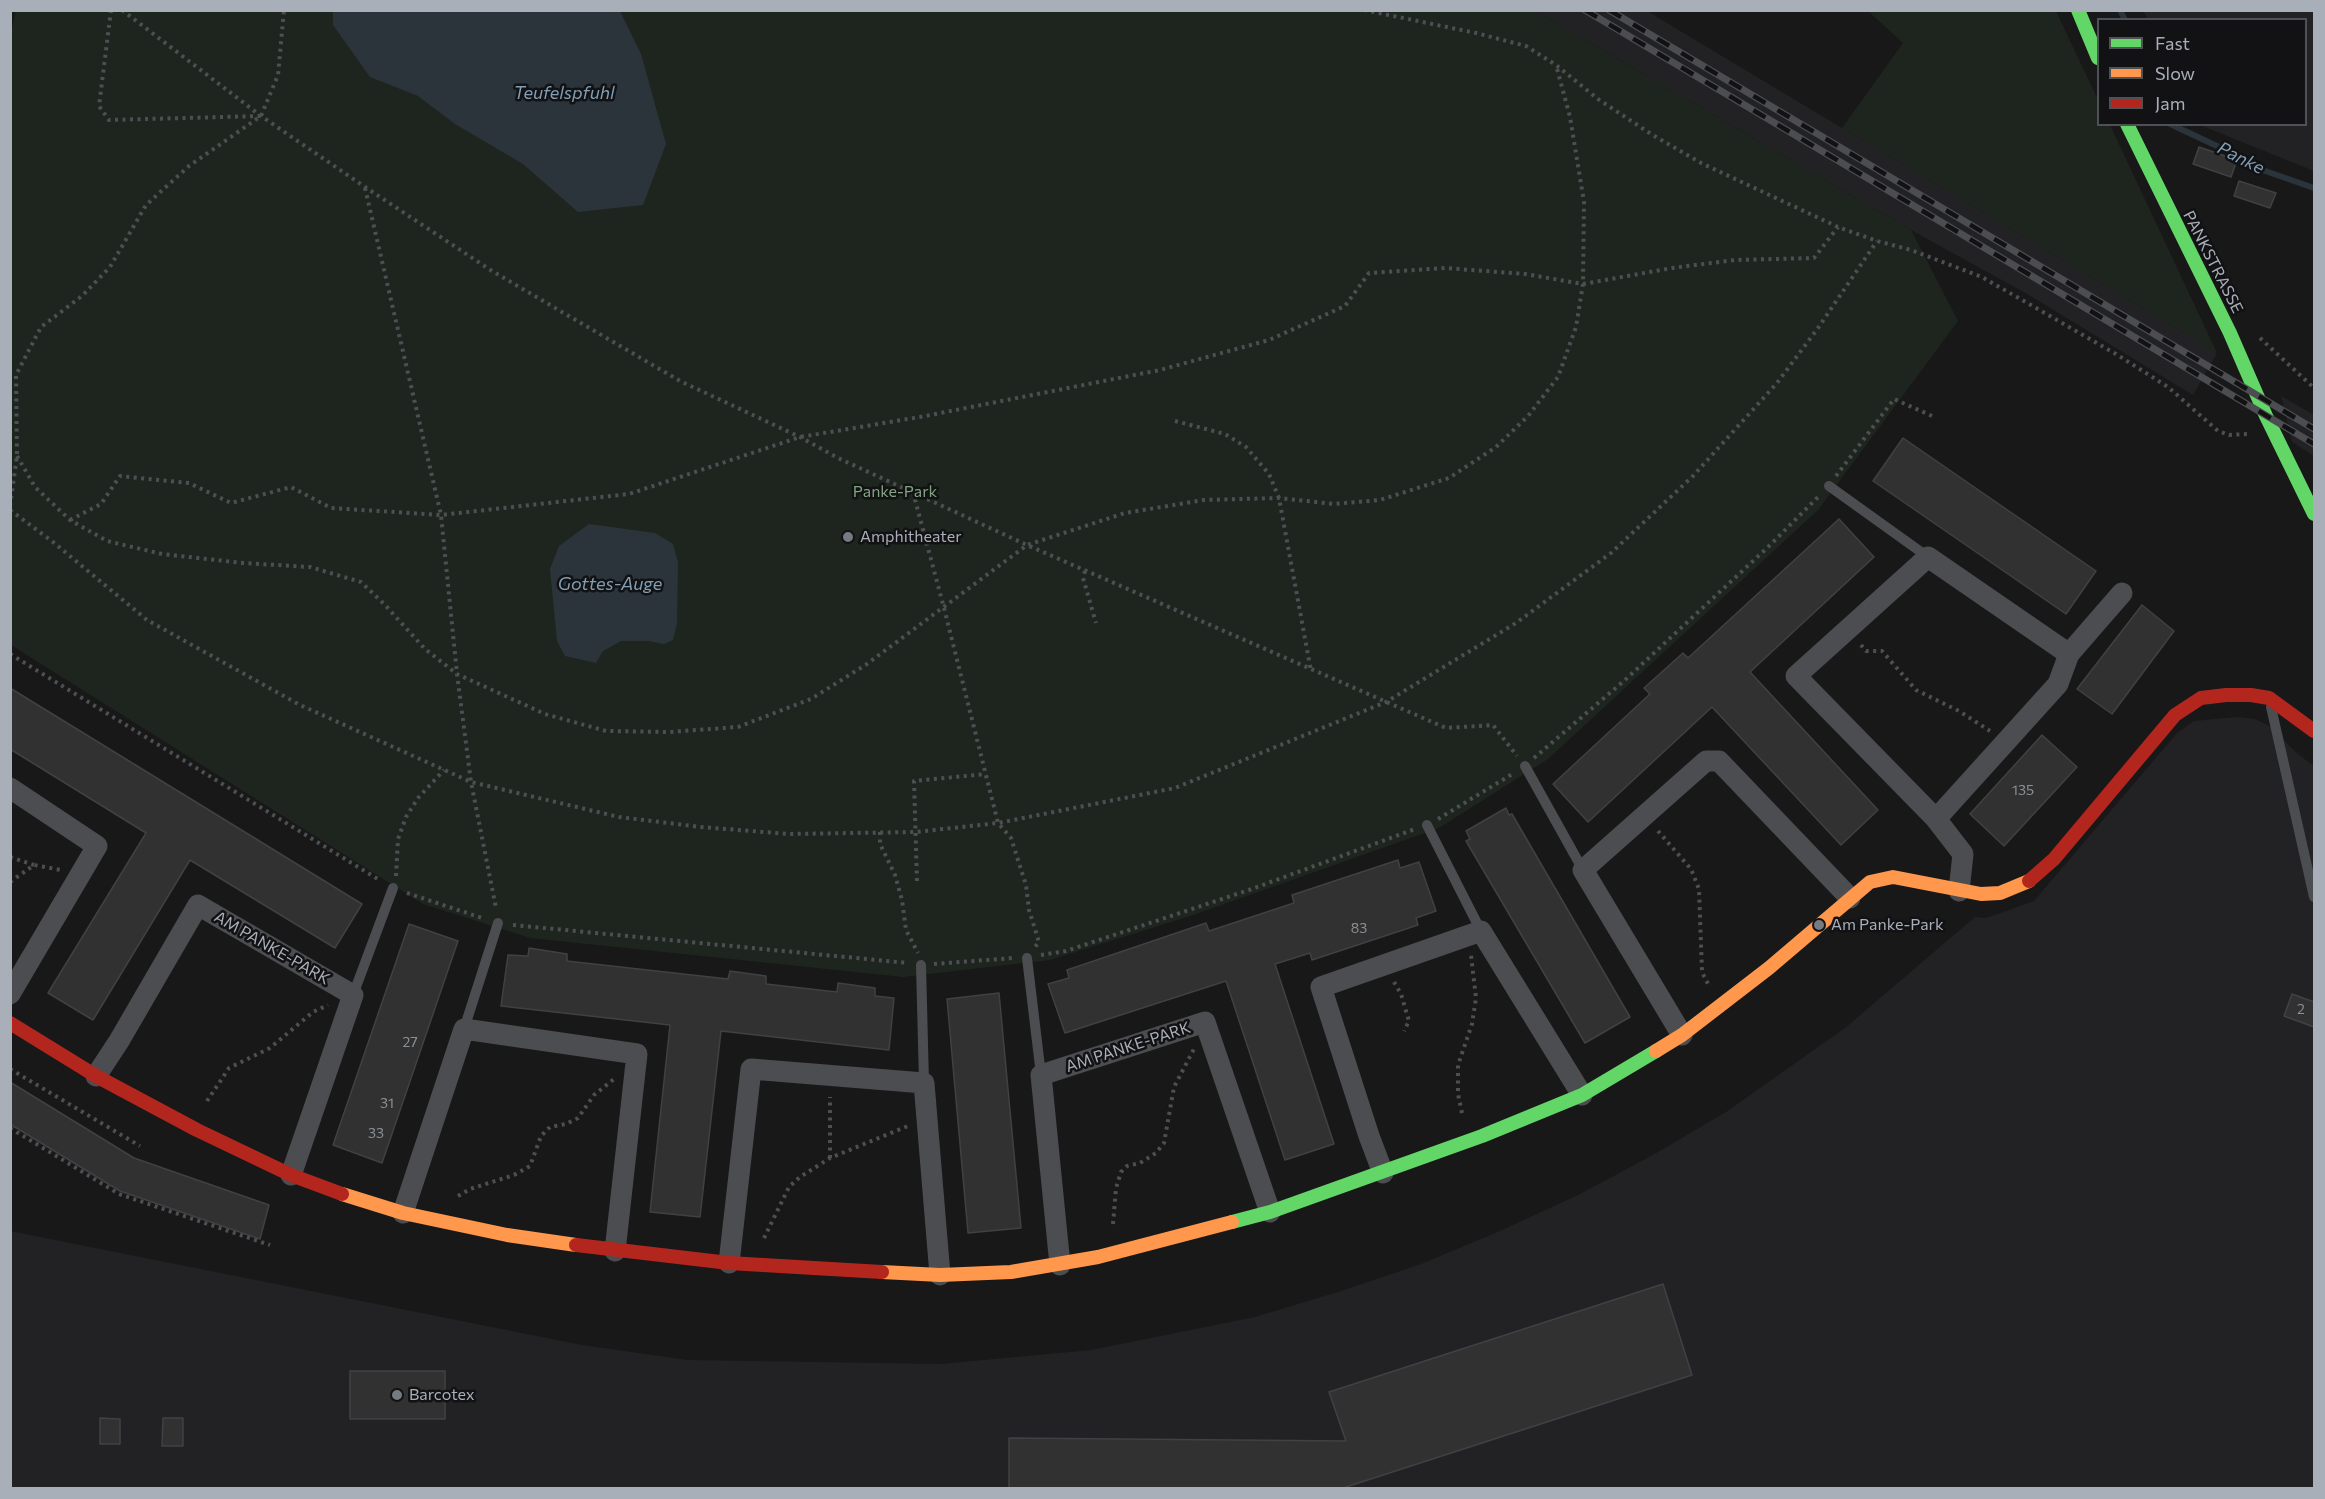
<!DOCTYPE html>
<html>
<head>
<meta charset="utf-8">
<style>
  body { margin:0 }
  #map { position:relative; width:2325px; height:1499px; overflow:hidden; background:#181818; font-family:Commissioner,sans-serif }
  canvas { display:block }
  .frame { position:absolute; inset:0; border:12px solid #a9afb9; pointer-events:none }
  .legend { position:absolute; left:2097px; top:18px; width:210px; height:108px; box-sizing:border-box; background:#121214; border:2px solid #4e5156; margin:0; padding:8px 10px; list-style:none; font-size:18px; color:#a9afb9 }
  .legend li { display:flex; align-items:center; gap:12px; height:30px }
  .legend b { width:30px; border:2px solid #4e5156 }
</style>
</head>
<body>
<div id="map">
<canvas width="2325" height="1499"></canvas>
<div class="frame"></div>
<ul class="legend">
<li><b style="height:8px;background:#63d668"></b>Fast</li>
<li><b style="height:8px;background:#ff974d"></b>Slow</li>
<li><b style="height:8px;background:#b3261e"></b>Jam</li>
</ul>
</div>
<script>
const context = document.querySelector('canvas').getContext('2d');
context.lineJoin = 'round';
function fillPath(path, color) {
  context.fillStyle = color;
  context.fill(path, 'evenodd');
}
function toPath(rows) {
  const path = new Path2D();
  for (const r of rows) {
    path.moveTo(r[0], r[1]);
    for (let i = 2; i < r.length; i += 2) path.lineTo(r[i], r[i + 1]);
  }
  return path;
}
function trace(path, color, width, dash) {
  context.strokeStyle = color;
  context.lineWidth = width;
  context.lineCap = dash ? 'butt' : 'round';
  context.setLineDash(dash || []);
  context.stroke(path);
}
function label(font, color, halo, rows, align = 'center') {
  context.font = font + ' Commissioner,sans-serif';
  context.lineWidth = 5;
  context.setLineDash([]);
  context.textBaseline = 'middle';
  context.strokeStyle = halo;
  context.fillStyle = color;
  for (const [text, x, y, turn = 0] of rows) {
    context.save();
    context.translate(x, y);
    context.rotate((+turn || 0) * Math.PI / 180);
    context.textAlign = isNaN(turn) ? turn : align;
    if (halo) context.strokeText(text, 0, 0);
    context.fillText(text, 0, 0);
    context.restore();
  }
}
const built = toPath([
  [1536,11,1647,11,2217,353,2193,395,2029,295,1911,230],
  [2143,11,2314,11,2314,171,2200,125,2306,124,2306,20,2148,19],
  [2281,396,2314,415,2314,456,2292,442],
  [2237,717,2255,719,2269,726,2298,754,2314,766,2314,1488,11,1488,10,1231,582,1345,688,1360,941,1364,1091,1350,1255,1317,1341,1291,1421,1264,1500,1231,1578,1195,1653,1155,1726,1112,1845,1028,1975,917,1986,918,2034,901,2177,733,2194,721]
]);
const green = toPath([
  [16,11,1536,11,1911,230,1958,321,1818,510,1548,759,1439,828,1193,915,1050,960,903,977,530,938,423,904,11,645,10,36],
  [1868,11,2056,11,2098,100,2098,124,2110,125,2217,353,1842,128,1903,43]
]);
const water = toPath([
  [333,11,620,11,641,54,666,144,643,205,578,212,523,164,455,124,418,96,370,77,333,25],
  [589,524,655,533,673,544,678,562,677,623,673,640,664,644,649,641,621,641,603,651,596,663,565,656,557,641,550,569,559,546]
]);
const stream = toPath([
  [2120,10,2125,20],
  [2170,124,2232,153,2251,166,2314,188]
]);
const building = toPath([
  [2199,147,2237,160,2231,177,2193,164,2199,147],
  [2239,181,2276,193,2270,208,2234,196,2239,181],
  [1903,438,2096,571,2066,614,1873,481,1903,438],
  [1839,519,1874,557,1750,672,1878,810,1841,845,1712,707,1588,822,1553,784,1650,694,1644,688,1683,653,1688,658,1839,519],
  [2142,605,2174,631,2112,714,2077,689,2142,605],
  [10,688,362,904,335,948,190,860,93,1020,48,993,146,833,10,749,10,688],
  [2042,735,2077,767,2004,846,1970,814,2042,735],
  [1506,808,1509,815,1512,814,1630,1017,1585,1043,1466,841,1470,839,1466,831,1506,808],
  [1398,860,1400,868,1419,862,1436,911,1416,918,1418,925,1312,960,1310,953,1275,964,1334,1144,1285,1160,1226,981,1065,1033,1048,984,1069,978,1067,970,1206,923,1209,931,1294,903,1292,895,1398,860],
  [409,924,458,941,382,1163,333,1145,409,924],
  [529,948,567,954,567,961,728,979,730,971,766,976,766,984,837,992,838,983,875,988,875,996,894,998,889,1050,721,1031,700,1217,650,1212,670,1025,501,1006,508,955,528,956,529,948],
  [999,993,1021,1228,968,1233,947,999,999,993],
  [2292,994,2314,1002,2314,1027,2284,1016,2292,994],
  [10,1082,134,1158,269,1205,260,1239,120,1191,10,1124,10,1082],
  [1663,1284,1692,1375,1343,1488,1009,1488,1009,1438,1346,1441,1329,1392,1663,1284],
  [350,1371,445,1371,445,1419,350,1419,350,1371],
  [100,1418,120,1419,120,1444,100,1444,100,1418],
  [163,1418,183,1418,183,1446,162,1446,163,1418]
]);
const path = toPath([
  [111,10,99,106,109,120,260,116],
  [122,10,261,116,365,187,492,271,680,381,800,437,838,458,1027,545,1446,728,1493,725,1517,756],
  [1364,10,1476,33,1526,46,1556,65,1598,99,1651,134,1701,163,1838,227,1877,241,1911,250,1982,277,2116,354,2168,387,2218,431,2229,435,2248,434],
  [365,188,441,515,457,674,471,782,496,908],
  [2260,338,2314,388],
  [1175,421,1225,434,1246,447,1269,474,1279,498,1311,671],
  [17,456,35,487,70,520,107,541,162,554,243,563,310,567,361,582,385,605,425,649,457,674,545,714,606,731,669,732,738,727,811,699,867,664,1027,545,1125,513,1204,500,1279,498,1334,504,1380,500,1449,478,1496,447,1528,416,1558,377,1576,327,1583,284,1584,202,1570,117,1556,65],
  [1836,476,1894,399,1932,416],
  [913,492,944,608,998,823,1011,838,1026,885,1029,910,1039,942,1035,947],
  [10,506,17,456,16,375,41,327,82,296,110,267,146,205,189,166,261,116,278,75,284,10],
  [10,510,53,542,147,620,300,705,471,782,619,817,701,827,789,834,916,832,998,823,1175,788,1386,702,1516,623,1611,553,1693,476,1777,383,1818,328,1877,241],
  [70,520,101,504,120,476,189,483,231,503,291,487,331,508,441,515,629,494,800,437,920,417,1160,370,1269,340,1345,306,1369,273,1445,268,1525,274,1583,284,1672,268,1735,260,1814,258,1838,227],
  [1085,571,1083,578,1096,623],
  [1861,645,1866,651,1882,651,1916,690,1959,711,1990,731],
  [10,654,381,881],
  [1534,758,1625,680,1767,548,1820,495],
  [1438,819,1514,773],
  [1658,831,1691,869,1699,889,1702,972,1708,984],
  [880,832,880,844,895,875,902,900,906,930,918,953],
  [10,857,34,865],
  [396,876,398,839,406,817,418,798,444,770],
  [917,881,914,781,986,774],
  [10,882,34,865,61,870],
  [407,893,485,919],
  [513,925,908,963],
  [1041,955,1066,951,1249,890,1415,829],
  [934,964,1013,958],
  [1394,982,1401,994,1409,1021,1404,1031],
  [10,1069,140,1146],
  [207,1101,229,1068,270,1048,313,1012,328,1005],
  [1462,1113,1458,1094,1458,1065,1472,1024,1476,998,1471,955],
  [10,1128,119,1194,270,1245],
  [830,1158,830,1097],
  [458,1196,470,1189,514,1175,530,1166,541,1136,550,1127,566,1124,578,1118,594,1095,614,1079],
  [1113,1224,1116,1188,1121,1172,1127,1166,1140,1163,1156,1153,1164,1143,1174,1087,1194,1049],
  [764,1238,789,1187,800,1177,830,1158,908,1126]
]);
const lane = toPath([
  [1829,486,1928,557],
  [2271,707,2314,897],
  [1525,766,1583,870],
  [1427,825,1481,931],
  [1027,958,1041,1075],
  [921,965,924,1083],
  [353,995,393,888],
  [464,1029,498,923]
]);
const street = toPath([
  [10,788,97,846,10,994],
  [1936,819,2058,684,2069,654,2122,593],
  [1959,891,1963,854,1936,819,1796,676,1928,557,2069,654],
  [1682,1035,1583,870,1706,761,1719,761,1850,898],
  [96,1076,119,1041,198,905,353,995,291,1175],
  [1383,1173,1369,1136,1321,987,1481,931,1582,1095],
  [403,1213,464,1029,637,1054,615,1251],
  [729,1263,751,1069,924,1083,940,1275],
  [1060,1265,1041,1075,1205,1022,1270,1212]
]);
const fast = toPath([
  [2078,10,2098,58],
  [2127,124,2230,333,2266,416,2314,514],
  [1232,1222,1270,1212,1482,1136,1582,1095,1656,1051]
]);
const slow = toPath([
  [1656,1051,1682,1035,1769,968,1870,882,1893,877,1981,894,2000,893,2029,881],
  [342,1194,403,1213,507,1235,576,1245],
  [882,1272,940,1275,1011,1272,1098,1257,1232,1222]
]);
const jam = toPath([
  [2029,881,2054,859,2175,715,2201,698,2226,695,2251,695,2269,698,2314,731],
  [10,1023,96,1076,197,1130,291,1175,342,1194],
  [576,1245,729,1263,882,1272]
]);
const rail = toPath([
  [1585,10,2314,444],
  [1609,10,2314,429]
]);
const markers = [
  [848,537,6,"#767a81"],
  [1819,925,6,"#767a81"],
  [397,1395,6,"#767a81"]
];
const numberNames = [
  ["135",2023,790],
  ["83",1359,928],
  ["2",2301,1009],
  ["27",410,1042],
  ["31",387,1103],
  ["33",376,1133]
];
const streetNames = [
  ["PANKSTRASSE",2213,262,63],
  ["AM PANKE-PARK",272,948,30],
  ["AM PANKE-PARK",1128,1047,-18]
];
const parkNames = [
  ["Panke-Park",895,492]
];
const poiNames = [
  ["Amphitheater",860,537],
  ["Am Panke-Park",1831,925],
  ["Barcotex",409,1395]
];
const waterNames = [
  ["Teufelspfuhl",564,93],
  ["Panke",2241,158,27],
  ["Gottes-Auge",610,584]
];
fillPath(built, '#222224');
fillPath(green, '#1e251e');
fillPath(water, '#2b343a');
trace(stream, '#2b343a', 6);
fillPath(building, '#313132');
trace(building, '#404144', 1.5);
trace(path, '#4e4f53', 4, [3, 4.5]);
trace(lane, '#4c4d51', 10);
trace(street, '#4c4d51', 21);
trace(fast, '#63d668', 14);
trace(slow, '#ff974d', 14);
trace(jam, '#b3261e', 14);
trace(rail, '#4c4d50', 7);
trace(rail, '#121214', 4.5, [14]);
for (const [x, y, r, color] of markers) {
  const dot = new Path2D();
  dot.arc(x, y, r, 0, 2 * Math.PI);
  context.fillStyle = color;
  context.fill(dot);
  trace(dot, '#121214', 2);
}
label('14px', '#8b9097', null, numberNames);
label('16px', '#a9afb9', '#121214', streetNames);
label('16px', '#80a480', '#121214', parkNames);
label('16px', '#a9afb9', '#121214', poiNames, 'left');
label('italic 18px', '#809eb4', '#121214', waterNames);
</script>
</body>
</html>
